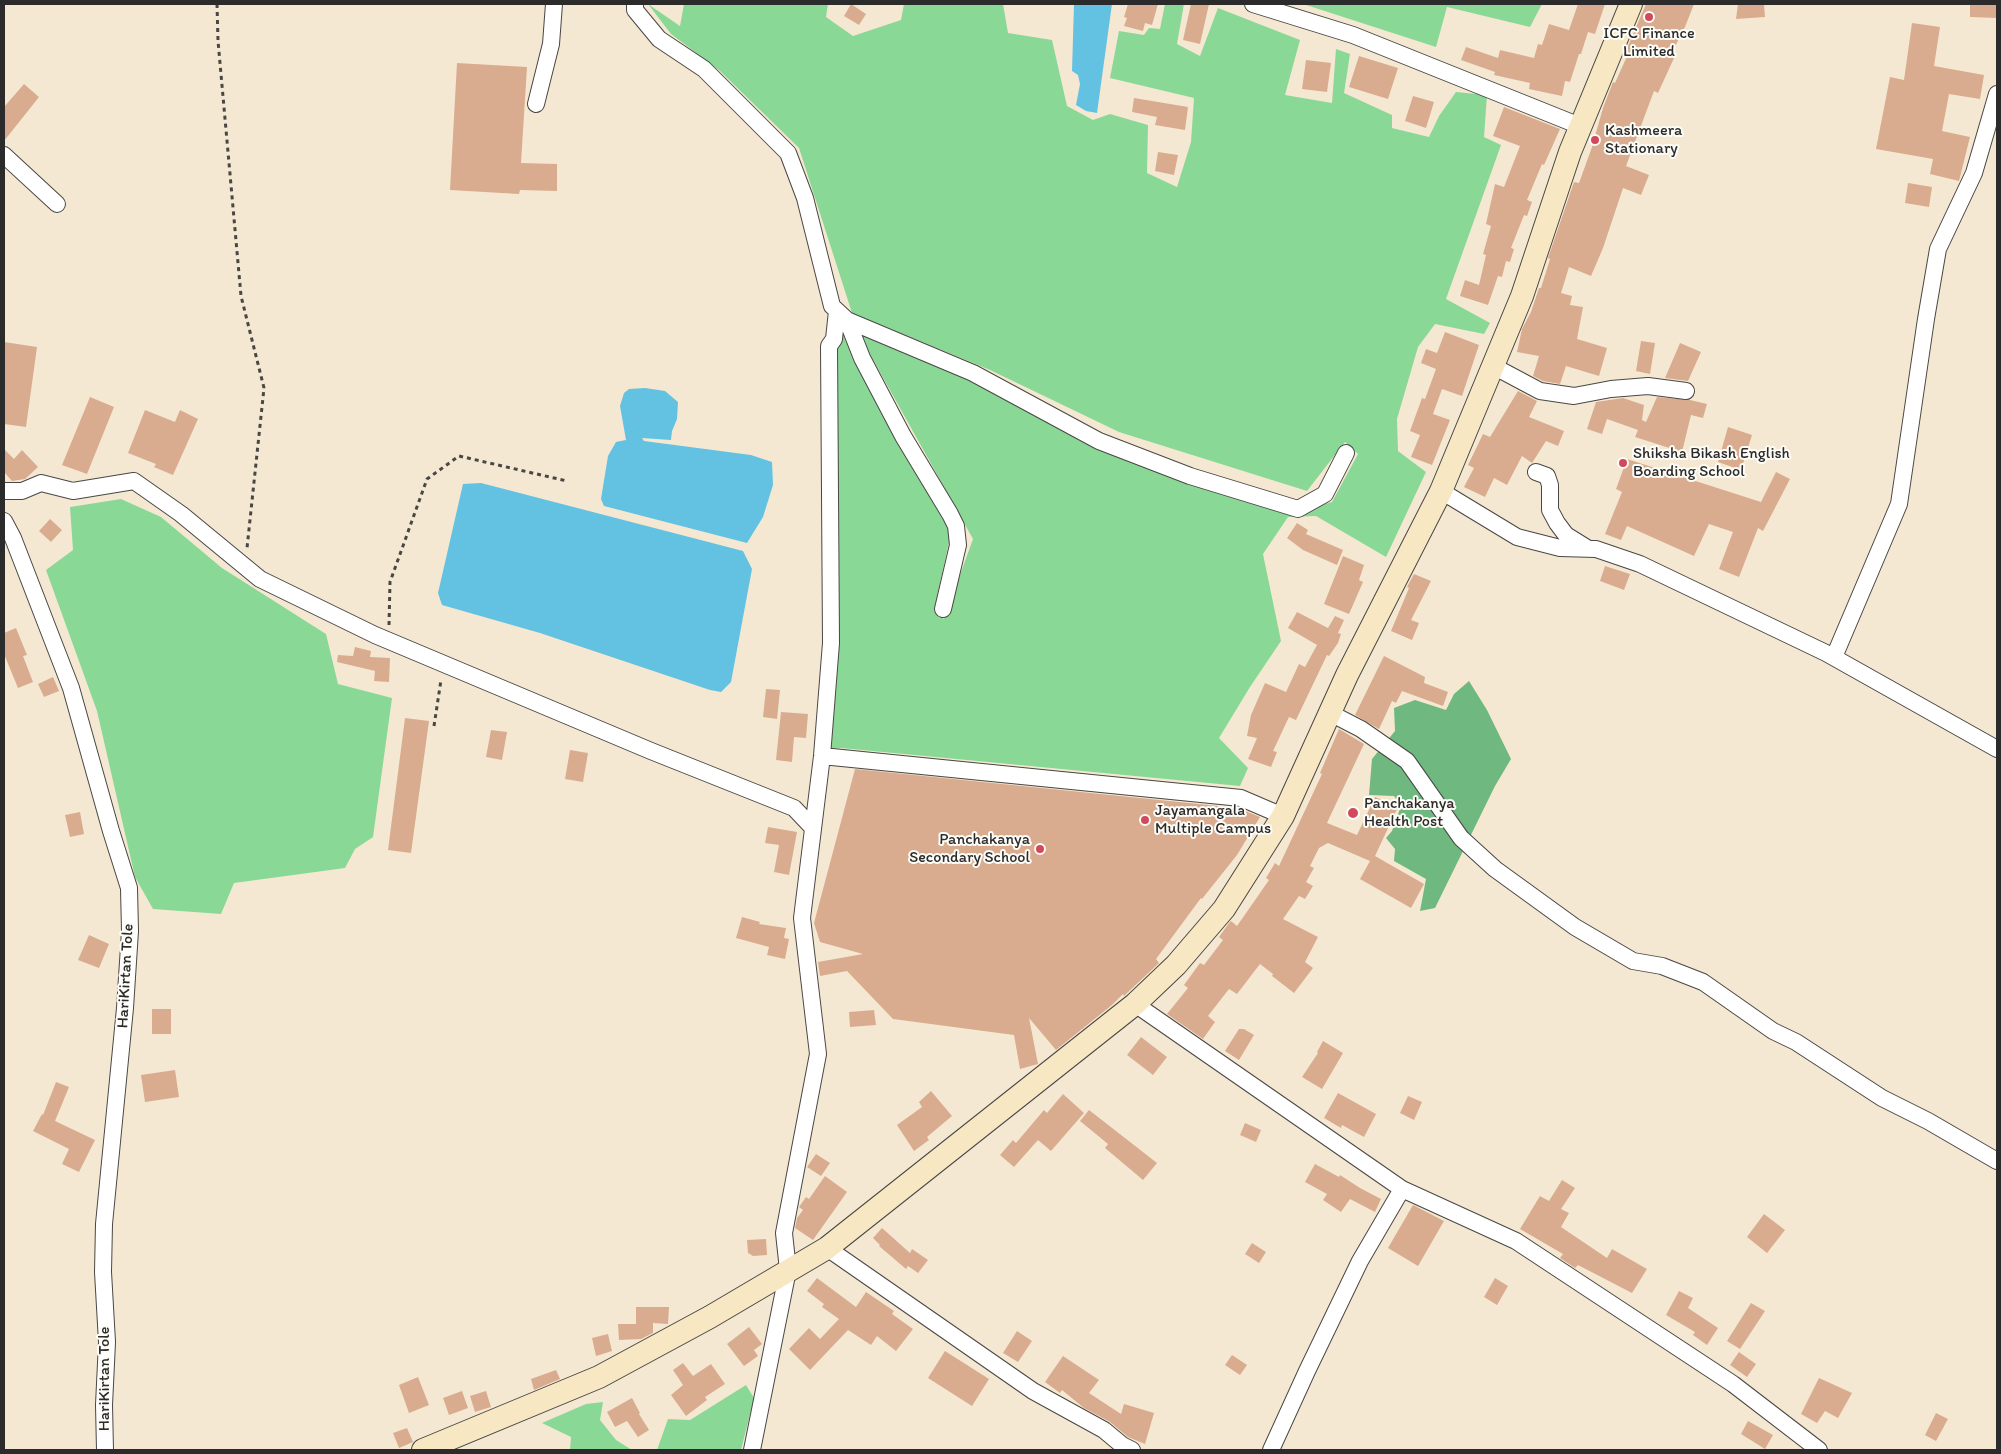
<!DOCTYPE html>
<html>
<head>
<meta charset="utf-8">
<style>
  body { margin:0 }
  #map { position:relative; width:2001px; height:1454px; overflow:hidden; background:#f5e8d2; font-family:Itim,sans-serif }
  canvas { display:block }
  .frame { position:absolute; inset:0; border:5px solid #2b2b2b; pointer-events:none }
</style>
</head>
<body>
<div id="map">
<canvas width="2001" height="1454"></canvas>
<div class="frame"></div>
</div>
<script>
const context = document.querySelector('canvas').getContext('2d');
context.lineJoin = 'round';
function fillPath(path, color) {
  context.fillStyle = color;
  context.fill(path, 'evenodd');
}
function toPath(rows) {
  const path = new Path2D();
  for (const r of rows) {
    path.moveTo(r[0], r[1]);
    for (let i = 2; i < r.length; i += 2) path.lineTo(r[i], r[i + 1]);
  }
  return path;
}
function trace(path, color, width, dash) {
  context.strokeStyle = color;
  context.lineWidth = width;
  context.lineCap = dash ? 'butt' : 'round';
  context.setLineDash(dash || []);
  context.stroke(path);
}
function label(font, color, halo, rows, align = 'center') {
  context.font = font + ' Itim,sans-serif';
  context.lineWidth = 4;
  context.setLineDash([]);
  context.textBaseline = 'middle';
  context.strokeStyle = halo;
  context.fillStyle = color;
  for (const [text, x, y, turn = 0] of rows) {
    context.save();
    context.translate(x, y);
    context.rotate((+turn || 0) * Math.PI / 180);
    context.textAlign = isNaN(turn) ? turn : align;
    if (halo) context.strokeText(text, 0, 0);
    context.fillText(text, 0, 0);
    context.restore();
  }
}
const green = toPath([
  [648,4,680,26,684,4,828,4,826,17,853,36,901,20,904,4,1003,4,1008,33,1052,40,1067,106,1093,120,1110,114,1148,125,1147,173,1177,187,1191,142,1194,98,1110,78,1119,31,1144,35,1149,28,1160,29,1165,4,1184,4,1177,44,1200,56,1218,8,1300,40,1285,95,1332,103,1336,49,1350,54,1344,93,1392,115,1392,128,1429,137,1439,116,1456,92,1487,95,1484,137,1501,145,1446,299,1490,323,1484,334,1435,324,1418,347,1397,419,1398,451,1426,472,1386,557,1316,516,1288,517,1263,554,1281,641,1250,687,1219,738,1248,768,1240,786,841,748,829,749,834,350,841,325,894,437,930,492,951,533,934,610,944,619,973,539,857,331,967,376,1096,447,1293,513,1332,502,1358,454,1345,442,1307,491,1119,432,990,370,852,313,799,148,720,71,671,34],
  [1303,4,1542,4,1530,27,1447,7,1436,47],
  [121,499,161,517,222,568,326,634,338,684,392,698,373,837,355,849,345,868,234,883,221,914,153,909,135,877,97,711,46,570,73,550,70,507],
  [746,1385,754,1398,741,1450,654,1450,657,1450,668,1419,690,1420],
  [603,1402,600,1420,616,1440,632,1450,570,1450,571,1437,542,1423,586,1404]
]);
const forest = toPath([
  [1469,681,1487,710,1511,759,1495,786,1435,908,1420,911,1426,879,1394,861,1395,849,1386,838,1392,831,1401,806,1394,796,1369,795,1372,759,1395,731,1394,708,1415,700,1446,710,1454,694]
]);
const water = toPath([
  [1074,4,1112,4,1097,113,1086,111,1076,105,1080,84,1078,75,1072,71],
  [645,388,665,391,678,402,677,419,672,431,671,440,642,438,644,441,751,455,772,462,773,485,763,517,747,543,604,506,601,499,608,456,616,442,626,440,620,406,624,393,629,389],
  [481,483,743,551,752,569,731,682,721,692,710,690,540,633,442,605,438,593,463,484]
]);
const building = toPath([
  [851,4,866,14,859,25,844,16],
  [1128,4,1158,4,1152,25,1145,23,1143,31,1124,26,1127,18,1124,17],
  [1191,4,1209,4,1200,44,1183,40],
  [1578,4,1605,4,1595,34,1588,32,1581,54,1579,54,1570,82,1565,81,1562,96,1529,89,1530,83,1494,75,1495,72,1461,60,1466,47,1498,58,1500,50,1534,58,1538,44,1542,45,1549,24,1569,30],
  [1646,4,1694,4,1685,27,1670,56,1674,58,1658,93,1654,91,1626,166,1649,175,1641,195,1623,188,1603,248,1591,276,1569,267,1561,293,1572,296,1570,305,1583,307,1577,339,1607,348,1599,376,1566,366,1560,384,1543,381,1533,376,1539,356,1517,352,1522,329,1531,312,1539,288,1541,288,1550,259,1548,258,1574,182,1579,183,1596,136,1595,136,1603,108,1613,82,1615,83,1628,54,1625,53],
  [1738,4,1764,4,1765,17,1736,19],
  [1970,4,1997,4,1997,18,1970,17],
  [1912,23,1940,27,1934,66,1984,75,1980,99,1949,94,1942,131,1970,137,1959,181,1930,174,1933,159,1876,149,1890,77,1904,80],
  [1359,56,1398,68,1388,99,1349,87],
  [1306,60,1331,63,1327,92,1302,89],
  [457,63,527,67,521,163,557,164,557,191,520,190,519,194,450,190],
  [24,84,39,97,4,141,4,107],
  [1413,96,1434,102,1426,128,1405,121],
  [1134,98,1188,107,1185,130,1155,125,1157,117,1132,112],
  [1504,107,1560,129,1544,165,1542,164,1527,200,1532,202,1527,216,1524,215,1511,248,1514,249,1510,262,1506,261,1502,277,1498,276,1488,305,1460,296,1465,280,1479,285,1486,255,1483,254,1491,226,1486,224,1495,184,1504,187,1520,146,1493,136],
  [1158,152,1178,155,1174,175,1155,171],
  [1908,183,1932,187,1929,207,1905,203],
  [1445,332,1479,345,1462,396,1442,389,1433,414,1450,420,1432,465,1411,457,1420,435,1410,431,1422,398,1425,399,1436,369,1421,363,1426,349,1437,353],
  [1641,341,1655,343,1650,374,1636,371],
  [4,342,37,347,26,427,4,424],
  [1680,343,1701,352,1688,381,1665,378],
  [1518,391,1537,401,1529,417,1564,431,1558,446,1546,441,1532,463,1522,456,1507,485,1494,478,1485,497,1464,487,1474,468,1468,465,1483,434,1490,437],
  [90,397,114,407,87,474,62,465],
  [1657,397,1690,400,1707,404,1703,418,1691,415,1682,452,1635,437,1638,430,1607,419,1602,434,1587,429,1596,402,1623,398,1644,405,1642,420,1646,422],
  [145,410,175,422,180,410,198,419,173,475,154,467,156,464,128,453],
  [1728,427,1752,435,1741,470,1718,462],
  [4,449,14,459,22,450,38,467,25,479,12,481,4,472],
  [1627,459,1761,502,1776,472,1790,479,1763,531,1758,528,1739,577,1719,569,1733,532,1709,524,1694,556,1627,526,1621,540,1605,534,1622,492,1616,489],
  [50,519,62,530,51,542,39,531],
  [1297,523,1308,530,1306,534,1343,550,1337,565,1303,550,1287,538],
  [1343,556,1364,565,1359,580,1363,582,1349,614,1324,604],
  [1605,566,1630,574,1624,590,1600,581],
  [1414,574,1431,581,1411,620,1419,623,1412,640,1391,631,1409,588,1407,587],
  [1297,612,1328,628,1335,616,1344,620,1338,633,1341,634,1338,643,1329,656,1327,655,1296,720,1289,717,1273,751,1277,752,1271,767,1248,759,1257,738,1247,736,1251,715,1265,683,1286,692,1299,664,1305,667,1317,645,1288,628],
  [16,628,27,655,23,656,33,682,18,688,4,654,4,633],
  [355,647,371,651,370,657,390,658,389,682,374,681,375,671,337,662,338,655,353,656],
  [1384,656,1425,677,1424,683,1448,692,1443,706,1402,691,1396,703,1392,701,1379,729,1355,715],
  [53,677,59,691,44,697,38,684],
  [766,689,780,690,777,719,763,717],
  [781,712,808,714,806,738,794,737,792,762,776,760],
  [405,718,429,721,411,853,388,850],
  [1339,729,1364,744,1327,823,1357,835,1375,797,1398,807,1375,856,1424,884,1411,908,1360,879,1370,861,1328,843,1319,848,1310,866,1314,868,1306,882,1313,886,1305,899,1299,896,1283,919,1318,937,1305,962,1313,968,1294,993,1272,976,1273,974,1260,964,1237,994,1229,989,1208,1016,1215,1022,1203,1039,1167,1014,1188,988,1184,985,1200,963,1204,965,1223,940,1219,937,1229,923,1231,921,1237,926,1269,880,1266,878,1275,863,1279,866,1322,774,1320,773],
  [491,730,507,732,502,760,486,757],
  [570,750,588,753,583,782,565,779],
  [855,769,1238,808,1260,817,1237,855,1202,899,1201,898,1156,959,1159,963,1126,994,1124,996,1123,994,1112,1005,1056,1050,1029,1018,1038,1064,1020,1069,1014,1035,893,1019,847,971,820,976,818,962,863,954,820,942,814,923],
  [80,812,84,834,70,837,65,815],
  [768,827,797,832,789,875,774,872,779,845,765,843],
  [742,917,760,922,759,924,786,928,784,938,789,939,785,959,767,955,769,947,736,938],
  [89,935,109,944,99,968,78,960],
  [152,1009,171,1009,171,1034,152,1034],
  [874,1010,876,1025,850,1027,849,1012],
  [1239,1029,1244,1029,1254,1035,1239,1060,1225,1051],
  [1141,1037,1167,1057,1153,1075,1127,1055],
  [1323,1041,1343,1053,1322,1089,1302,1077,1318,1053,1317,1052],
  [175,1070,179,1097,145,1102,141,1075],
  [56,1082,69,1087,55,1121,95,1140,79,1172,62,1164,69,1149,33,1131,42,1114,43,1115],
  [931,1091,952,1116,927,1137,929,1140,914,1151,897,1125,922,1107,919,1102],
  [1338,1093,1376,1114,1364,1137,1342,1125,1341,1128,1324,1118],
  [1063,1094,1084,1113,1051,1151,1038,1140,1014,1167,1000,1155,1013,1140,1016,1143,1044,1110,1047,1113],
  [1408,1096,1422,1102,1414,1120,1400,1113],
  [1089,1110,1157,1163,1143,1180,1105,1148,1108,1144,1080,1121],
  [1245,1123,1261,1130,1256,1142,1240,1135],
  [816,1154,830,1163,821,1176,807,1167],
  [1315,1164,1339,1177,1340,1175,1360,1188,1381,1199,1375,1212,1350,1199,1341,1212,1323,1200,1327,1194,1305,1182],
  [825,1176,847,1192,813,1240,795,1228,797,1218,803,1210,799,1207,806,1197,809,1199],
  [1562,1180,1575,1188,1561,1209,1569,1213,1561,1227,1607,1258,1612,1249,1647,1269,1632,1293,1578,1265,1575,1268,1560,1258,1563,1254,1520,1229,1540,1196,1549,1201],
  [1413,1205,1444,1221,1418,1266,1388,1248],
  [1764,1214,1785,1230,1767,1253,1747,1237],
  [882,1228,910,1253,912,1249,928,1260,918,1273,908,1266,906,1269,879,1246,880,1245,873,1238],
  [766,1239,767,1255,753,1256,748,1253,747,1240],
  [1252,1243,1266,1252,1259,1263,1245,1254],
  [817,1278,856,1307,866,1292,894,1311,892,1314,913,1329,896,1351,877,1336,871,1345,848,1330,810,1370,789,1349,809,1328,820,1339,839,1319,822,1307,824,1304,807,1291],
  [1495,1278,1508,1286,1497,1305,1484,1297],
  [1679,1291,1693,1298,1688,1308,1718,1328,1707,1345,1693,1335,1695,1332,1666,1315],
  [1751,1303,1765,1311,1740,1349,1727,1341],
  [636,1307,669,1307,668,1324,653,1323,653,1333,641,1339,619,1340,618,1324,636,1324],
  [749,1327,762,1344,754,1350,758,1356,744,1366,727,1344],
  [1017,1331,1032,1341,1018,1362,1003,1353],
  [608,1334,612,1351,596,1356,592,1338],
  [945,1351,989,1379,972,1406,928,1378],
  [1739,1352,1756,1364,1747,1377,1730,1365],
  [1232,1355,1247,1365,1240,1375,1225,1365],
  [1063,1356,1099,1380,1089,1393,1121,1414,1124,1404,1154,1413,1145,1444,1128,1437,1110,1422,1084,1408,1062,1390,1060,1393,1045,1382],
  [683,1363,693,1376,711,1364,725,1384,705,1397,707,1400,686,1416,671,1395,683,1385,673,1370],
  [556,1370,560,1379,534,1390,531,1379],
  [418,1377,429,1405,409,1413,399,1385],
  [1819,1378,1852,1393,1838,1418,1825,1411,1817,1423,1801,1414],
  [462,1391,468,1408,449,1415,443,1398],
  [486,1391,491,1407,475,1412,470,1396],
  [632,1398,640,1413,639,1414,649,1430,638,1437,627,1421,615,1427,607,1412],
  [1936,1413,1948,1419,1936,1441,1925,1435],
  [1748,1421,1773,1435,1765,1449,1741,1434],
  [407,1428,413,1442,399,1448,393,1433]
]);
const path = toPath([
  [217,4,218,41,241,296,264,388,247,548],
  [389,625,390,582,427,479,459,456,567,481],
  [434,726,441,680]
]);
const street = toPath([
  [635,4,635,10,659,39,704,69,788,153,805,198,832,306,847,320,973,373,1099,441,1190,476,1298,509,1325,494,1346,453],
  [1253,4,1353,35,1580,126],
  [536,104,551,44,554,4],
  [4,155,57,204],
  [847,320,862,358,903,436,950,514,956,526,958,545,943,609],
  [1493,366,1540,391,1574,396,1611,389,1648,386,1686,391],
  [1536,472,1547,476,1550,485,1550,510,1557,523,1566,535,1587,548],
  [4,491,22,491,41,483,73,491,134,481,181,514,260,579,375,635,651,751,794,808,813,828],
  [1441,491,1517,537,1560,548,1596,549,1640,564,1826,653,1997,749],
  [4,521,13,538,71,688,111,831,129,888,130,931,125,1008,104,1224,103,1272,107,1342,104,1405,105,1450],
  [1834,657,1899,504,1926,319,1938,249,1974,173,1997,94],
  [1330,713,1361,729,1407,761,1461,838,1495,869,1575,927,1633,961,1662,966,1703,982,1773,1031,1796,1042,1882,1098,1928,1121,1997,1161],
  [822,756,1241,798,1283,816],
  [1135,1004,1402,1189,1360,1261,1307,1371,1271,1450],
  [1402,1189,1516,1241,1733,1384,1819,1450],
  [827,1248,1033,1391,1104,1430,1122,1445,1132,1450],
  [752,1450,788,1270,784,1233,818,1054,802,918,822,756,831,643,829,346,834,339,837,311]
]);
const secondary = toPath([
  [423,1450,599,1377,710,1317,827,1248,1135,1004,1176,965,1224,909,1283,816,1347,675,1441,491,1522,296,1570,152,1631,4]
]);
const markers = [
  [1649,17,5,"#d1495b"],
  [1595,140,5,"#d1495b"],
  [1623,463,5,"#d1495b"],
  [1353,813,6,"#d1495b"],
  [1145,820,5,"#d1495b"],
  [1040,849,5,"#d1495b"]
];
const poiNames = [
  ["ICFC Finance",1649,34,"center"],
  ["Limited",1649,52,"center"],
  ["Kashmeera",1605,131],
  ["Stationary",1605,149],
  ["Shiksha Bikash English",1633,454],
  ["Boarding School",1633,472],
  ["Panchakanya",1364,804],
  ["Health Post",1364,822],
  ["Jayamangala",1155,811],
  ["Multiple Campus",1155,829],
  ["Panchakanya",1030,840,"right"],
  ["Secondary School",1030,858,"right"]
];
const streetNames = [
  ["HariKirtan Tole",126,976,-87],
  ["HariKirtan Tole",105,1379,-90]
];
fillPath(green, '#8ad896');
fillPath(forest, '#6fb87f');
fillPath(water, '#63c1e1');
fillPath(building, '#d9ac8f');
trace(street, '#494744', 18);
trace(secondary, '#494744', 24);
trace(path, '#494744', 3, [4, 4]);
trace(street, '#fff', 16);
trace(secondary, '#f7e8c3', 22);
for (const [x, y, r, color] of markers) {
  const dot = new Path2D();
  dot.arc(x, y, r, 0, 2 * Math.PI);
  context.fillStyle = color;
  context.fill(dot);
  trace(dot, '#fdfcf7', 2);
}
label('16px', '#2b2b2b', '#fdfcf7', poiNames, 'left');
label('16px', '#2b2b2b', '#fdfcf7', streetNames);
</script>
</body>
</html>
